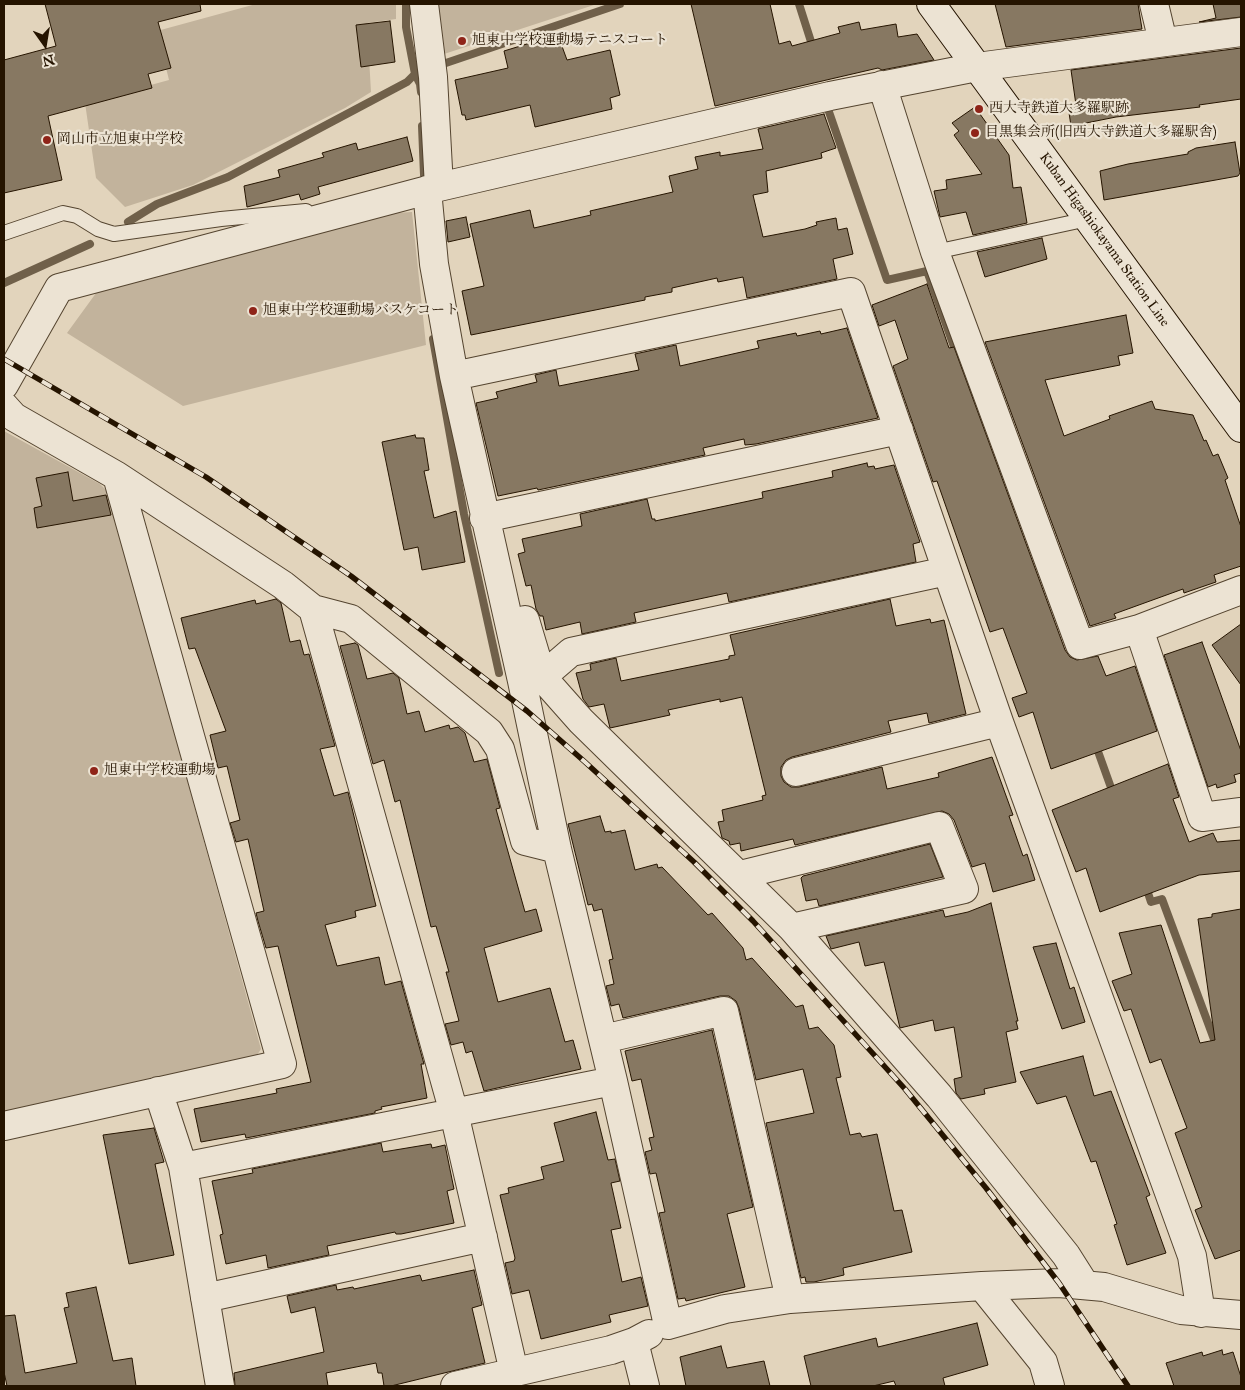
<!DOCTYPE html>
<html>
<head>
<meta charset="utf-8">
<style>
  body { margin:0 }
  #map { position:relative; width:1245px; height:1390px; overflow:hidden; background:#e2d4bc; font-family:"IM FELL Great Primer",serif }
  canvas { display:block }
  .frame { position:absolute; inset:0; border:5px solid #251400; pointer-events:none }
  .north { position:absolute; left:20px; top:20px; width:50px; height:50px; -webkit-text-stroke:4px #ece3d3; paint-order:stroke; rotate:167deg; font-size:14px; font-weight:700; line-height:20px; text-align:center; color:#251400 }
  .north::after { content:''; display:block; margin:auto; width:18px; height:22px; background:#251400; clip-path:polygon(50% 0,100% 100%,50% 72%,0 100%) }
</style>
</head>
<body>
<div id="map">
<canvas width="1245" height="1390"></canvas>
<div class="frame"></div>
<div class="north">N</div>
</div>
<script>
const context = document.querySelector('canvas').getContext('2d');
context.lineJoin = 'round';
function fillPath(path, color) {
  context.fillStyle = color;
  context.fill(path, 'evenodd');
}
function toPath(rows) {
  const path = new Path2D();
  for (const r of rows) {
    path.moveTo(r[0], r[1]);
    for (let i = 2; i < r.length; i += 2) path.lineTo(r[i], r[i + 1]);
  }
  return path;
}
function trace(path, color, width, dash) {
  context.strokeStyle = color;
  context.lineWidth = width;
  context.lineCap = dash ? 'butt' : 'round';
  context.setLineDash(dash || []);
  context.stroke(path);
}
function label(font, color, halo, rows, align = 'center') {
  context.font = font + ' "IM FELL Great Primer","Noto Serif JP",serif';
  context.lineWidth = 4.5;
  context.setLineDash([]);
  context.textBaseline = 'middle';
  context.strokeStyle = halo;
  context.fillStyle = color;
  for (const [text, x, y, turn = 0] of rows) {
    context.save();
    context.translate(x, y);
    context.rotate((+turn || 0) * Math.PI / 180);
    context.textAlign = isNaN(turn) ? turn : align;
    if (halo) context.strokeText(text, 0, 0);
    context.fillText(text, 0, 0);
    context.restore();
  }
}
const green = toPath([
  [256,4,396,4,396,19,367,23,371,92,345,108,193,185,125,207,96,178,85,103,169,80,157,31],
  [434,4,597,4,441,55],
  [412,212,426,345,183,406,67,333,99,289,394,213],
  [4,431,100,484,108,492,261,1049,253,1061,4,1115]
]);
const stream = toPath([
  [406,4,406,27,415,74,420,84,421,92],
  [799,4,814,51],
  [437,66,620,4],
  [829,106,828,109,887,280,927,271,958,358],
  [422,126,424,175],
  [128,222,157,204,228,177,407,82,415,74,426,70],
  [4,283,90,244],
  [433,339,464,514,499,673],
  [1095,743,1114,796],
  [1145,884,1151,902,1162,899,1218,1050]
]);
const building = toPath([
  [45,4,200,4,201,11,158,22,171,68,148,74,152,88,48,116,62,180,4,193,4,60,56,46,45,4],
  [691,4,770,4,779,44,790,41,792,46,840,33,838,27,859,22,861,30,896,24,898,37,917,34,934,60,882,70,878,68,715,106,691,4],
  [995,4,1138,4,1142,29,1006,47,995,4],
  [1213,4,1241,4,1241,17,1199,22,1216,18,1213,4],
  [390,21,395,62,361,67,356,25,390,21],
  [553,36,554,39,559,38,567,60,610,50,620,95,610,98,612,109,535,127,530,105,466,120,465,115,462,115,455,80,508,68,504,51,553,36],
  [1241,48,1241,99,1199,105,1200,107,1116,117,1071,126,1068,106,1076,105,1071,70,1241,48],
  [975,107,1009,155,1013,188,1021,187,1027,223,973,235,966,212,940,217,934,191,947,189,946,180,982,174,954,135,959,131,952,123,975,107],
  [824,114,836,148,821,153,822,158,766,171,768,192,753,195,763,237,805,229,817,225,816,222,836,218,838,230,847,228,853,254,833,259,837,279,747,298,743,277,718,282,717,278,672,288,672,292,645,297,645,300,471,335,462,291,484,286,470,224,530,210,534,228,591,215,590,211,673,192,669,176,698,169,695,157,720,152,720,156,763,149,758,129,824,114],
  [407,137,413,161,318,187,320,194,301,200,299,194,247,207,244,186,280,177,278,170,324,157,322,153,356,143,358,150,407,137],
  [1235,142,1240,173,1238,176,1104,200,1100,171,1128,164,1188,154,1188,152,1196,148,1235,142],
  [466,217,470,237,448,242,446,221,466,217],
  [1042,238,1047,259,985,277,977,252,1042,238],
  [927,284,949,348,954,347,1065,650,1070,657,1077,660,1098,656,1106,676,1135,666,1157,731,1051,769,1033,712,1019,717,1012,698,1027,693,1003,628,990,632,937,481,933,482,893,366,908,359,895,320,879,326,872,305,927,284],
  [1126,315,1133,353,1118,356,1120,365,1045,380,1064,436,1110,419,1109,416,1152,401,1155,409,1193,415,1204,441,1206,440,1213,456,1218,454,1228,478,1225,480,1241,527,1241,566,1214,575,1216,582,1184,593,1183,589,1114,614,1116,618,1090,626,985,342,1126,315],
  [847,328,878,418,756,444,745,445,744,439,703,448,705,455,538,490,537,488,498,496,476,403,498,398,496,392,537,382,535,375,556,370,559,386,639,370,635,354,676,345,680,366,759,348,757,341,796,333,797,336,820,331,821,334,847,328],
  [415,435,416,438,424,438,429,470,424,471,434,518,456,511,465,562,422,570,418,547,404,550,382,442,415,435],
  [867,463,868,467,874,466,875,469,894,465,920,542,913,544,916,562,729,602,727,593,634,613,636,622,582,634,580,622,546,630,543,616,540,616,536,609,531,585,526,586,518,554,525,552,522,539,582,526,580,514,647,499,652,519,655,519,655,521,763,498,762,492,833,477,832,471,867,463],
  [68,472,73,501,106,495,111,515,37,528,34,508,42,506,36,478,68,472],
  [276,599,281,603,290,642,300,640,304,655,309,654,335,746,320,749,334,796,348,792,376,906,355,911,356,917,325,925,337,966,379,957,385,985,401,981,424,1064,421,1064,427,1098,381,1107,382,1109,375,1111,375,1113,246,1138,245,1134,201,1142,194,1109,277,1093,276,1089,311,1082,278,946,266,948,258,921,256,913,264,911,248,839,236,842,230,823,240,820,227,766,218,768,210,735,226,731,195,648,189,649,181,618,255,600,256,604,276,599],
  [890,599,896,626,930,619,931,623,944,620,966,714,929,723,927,713,888,721,891,732,792,757,786,760,781,767,781,776,784,782,791,787,799,787,882,767,887,789,939,777,938,773,992,757,1013,815,1009,816,1023,856,1027,854,1035,880,993,892,985,863,972,867,954,820,949,814,942,811,795,845,793,839,741,851,740,843,730,845,729,841,722,838,718,822,724,821,722,810,763,800,762,796,766,795,742,697,720,702,720,699,668,710,670,715,610,728,604,704,589,707,583,699,576,673,591,670,590,664,616,658,621,681,729,659,729,656,735,655,730,635,890,599],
  [1241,624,1241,685,1212,645,1241,624],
  [1202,642,1241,751,1241,773,1234,775,1236,782,1217,788,1216,784,1208,787,1164,655,1202,642],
  [355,643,358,645,367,679,393,673,399,678,407,714,419,711,425,732,449,725,450,729,458,727,465,733,474,762,487,759,500,808,496,809,525,912,536,909,542,931,484,948,498,1002,550,988,565,1042,573,1040,581,1069,484,1091,472,1051,466,1053,463,1042,451,1045,445,1024,459,1021,446,972,449,972,436,926,431,927,400,800,395,802,384,760,373,764,340,646,355,643],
  [1168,764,1179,797,1173,799,1189,842,1213,833,1217,842,1241,840,1241,871,1199,875,1100,912,1086,868,1076,872,1052,810,1168,764],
  [600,816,605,832,611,831,611,833,625,830,635,870,657,864,658,868,662,867,708,915,712,913,743,948,746,960,752,958,796,1007,803,1005,809,1029,818,1027,834,1045,841,1077,836,1078,850,1135,860,1133,862,1137,877,1134,894,1211,902,1210,912,1252,843,1268,844,1275,814,1282,806,1282,805,1277,801,1278,766,1123,814,1113,803,1069,756,1080,739,1008,736,1001,729,996,720,996,623,1018,619,1004,611,1006,606,986,614,984,609,960,613,959,602,909,594,911,592,904,588,905,568,824,600,816],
  [930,844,943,877,819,906,817,899,806,901,801,878,803,876,930,844],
  [991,903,1018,1021,1016,1021,1018,1029,1006,1032,1016,1082,984,1089,985,1094,961,1099,956,1093,954,1079,962,1077,954,1027,935,1031,933,1020,900,1028,884,962,865,966,859,942,831,949,826,936,943,910,945,917,968,912,991,903],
  [1241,909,1241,1250,1215,1259,1195,1210,1202,1207,1175,1133,1187,1128,1161,1059,1150,1063,1131,1009,1124,1011,1112,981,1132,974,1119,933,1161,925,1200,1043,1215,1040,1198,919,1212,917,1212,914,1241,909],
  [1056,943,1070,989,1074,987,1085,1022,1062,1029,1033,947,1056,943],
  [712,1030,753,1207,727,1214,745,1287,686,1301,685,1298,678,1299,659,1213,665,1212,656,1173,650,1174,645,1152,652,1150,649,1138,654,1137,641,1079,632,1081,625,1051,712,1030],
  [1083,1056,1094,1096,1111,1091,1150,1195,1146,1197,1166,1253,1127,1265,1114,1225,1117,1224,1096,1161,1091,1162,1066,1096,1037,1104,1020,1072,1083,1056],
  [596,1112,608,1160,615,1159,620,1181,611,1183,621,1228,611,1230,622,1282,641,1277,648,1306,609,1315,611,1322,541,1339,529,1290,512,1294,505,1263,514,1261,515,1258,500,1195,509,1193,508,1188,544,1179,541,1167,564,1161,554,1123,596,1112],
  [154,1128,164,1162,155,1164,174,1255,129,1264,103,1135,154,1128],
  [381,1143,383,1152,431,1144,432,1148,445,1145,454,1189,447,1191,454,1223,401,1234,396,1234,395,1232,327,1246,329,1255,268,1268,266,1255,226,1264,220,1235,223,1234,212,1181,253,1173,252,1169,381,1143],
  [474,1270,482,1305,472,1308,485,1363,391,1386,384,1386,382,1373,378,1373,376,1363,326,1373,328,1386,235,1386,234,1373,324,1352,315,1307,291,1313,287,1296,336,1285,337,1290,353,1287,354,1289,420,1275,422,1281,474,1270],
  [96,1287,113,1361,132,1358,136,1386,7,1386,4,1372,4,1316,15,1315,25,1373,77,1363,64,1308,69,1307,66,1293,96,1287],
  [977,1323,988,1365,943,1378,945,1386,896,1386,894,1381,873,1386,811,1386,804,1356,876,1338,878,1347,977,1323],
  [721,1346,727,1368,764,1361,770,1386,686,1386,680,1357,721,1346],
  [1222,1350,1223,1355,1233,1352,1241,1377,1241,1386,1174,1386,1166,1363,1202,1352,1203,1356,1222,1350]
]);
const lane = toPath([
  [4,233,63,213,77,216,98,229,114,234,221,219,306,211],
  [935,252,1088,219]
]);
const street = toPath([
  [424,4,433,77,439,187],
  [1154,4,1163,42],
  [882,85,935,252,1080,645,1139,629],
  [427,190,434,264,454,376,522,681,557,849,613,1081,668,1325,725,1309,790,1299,982,1286,1059,1283,1104,1287,1181,1310,1241,1315],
  [454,376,851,292,999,722,1192,1256,1201,1313],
  [4,385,59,288,439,187,830,96,977,67,1241,32],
  [4,406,14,417,117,476,283,585,313,609,351,619,489,732,500,749,525,841,557,849],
  [484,518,899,430],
  [1241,590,1139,629,1202,817,1241,812],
  [313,609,454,1113,514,1372],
  [525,620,542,677,581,721,792,928,939,1096,1066,1255,1085,1285],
  [542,677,571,652,947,571],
  [796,772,999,722],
  [740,875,939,826,964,889,792,928],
  [603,1039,724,1011,790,1299],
  [158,1091,183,1167,220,1386],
  [4,1126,282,1064,117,476],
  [183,1167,613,1081],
  [982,1286,1043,1362,1050,1386],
  [205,1298,483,1237],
  [455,1386,611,1350,634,1342],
  [645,1386,634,1342,649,1334]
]);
const secondary = toPath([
  [931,4,1241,428]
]);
const rail = toPath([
  [4,359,206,477,351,576,527,711,585,762,694,862,753,921,905,1089,986,1188,1059,1283,1128,1386]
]);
const markers = [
  [462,41,5,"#8f2418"],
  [979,109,5,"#8f2418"],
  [975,133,5,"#8f2418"],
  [47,140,5,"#8f2418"],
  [253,311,5,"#8f2418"],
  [94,771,5,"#8f2418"]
];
const poiNames = [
  ["旭東中学校運動場テニスコート",472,41],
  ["西大寺鉄道大多羅駅跡",989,109],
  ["目黒集会所(旧西大寺鉄道大多羅駅舎)",985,133],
  ["岡山市立旭東中学校",57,140],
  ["旭東中学校運動場バスケコート",263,311],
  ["旭東中学校運動場",104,771]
];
const streetNames = [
  ["Kuban Higashiokayama Station Line",1104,240,54]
];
fillPath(green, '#c2b39c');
trace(stream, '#70604a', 8);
fillPath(building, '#877862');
trace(building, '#251400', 1);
trace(lane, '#54442f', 16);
trace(street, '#54442f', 30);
trace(secondary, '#251400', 30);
trace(lane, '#ece3d3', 14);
trace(street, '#ece3d3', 28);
trace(secondary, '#ece3d3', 28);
trace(rail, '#251400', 5.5);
trace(rail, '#ece3d3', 4, [11]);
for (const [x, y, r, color] of markers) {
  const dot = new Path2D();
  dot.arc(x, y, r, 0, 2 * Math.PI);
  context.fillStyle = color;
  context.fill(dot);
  trace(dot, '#ece3d3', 2);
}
label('14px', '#251400', '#ece3d3', poiNames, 'left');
label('14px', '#251400', '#ece3d3', streetNames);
</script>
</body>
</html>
